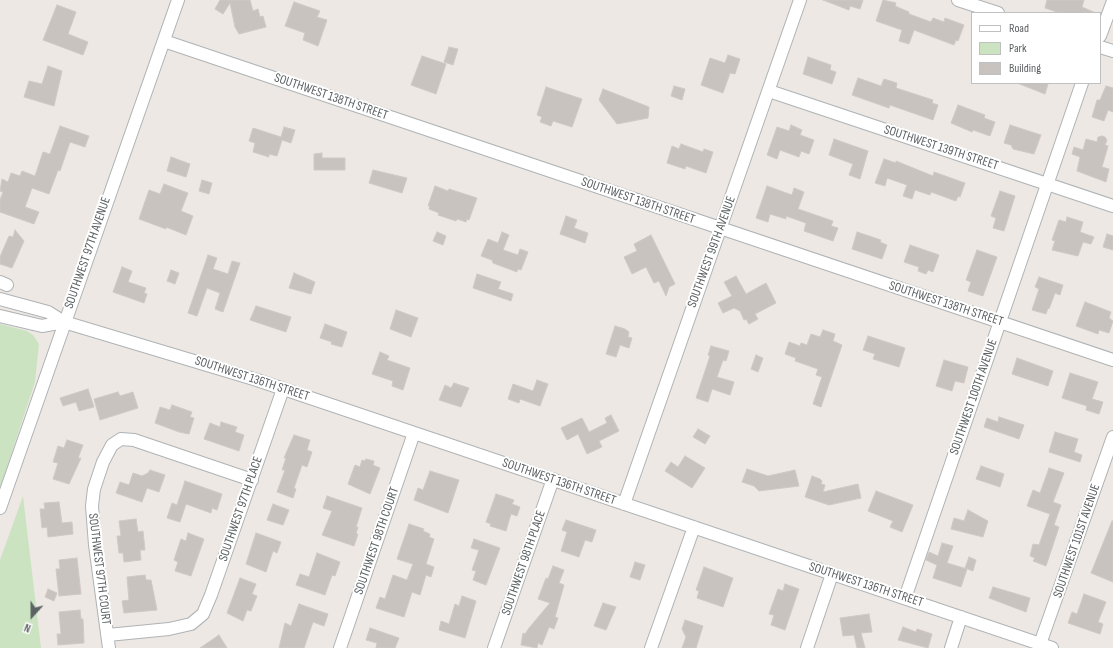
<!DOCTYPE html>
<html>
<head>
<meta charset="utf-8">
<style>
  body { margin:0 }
  #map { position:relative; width:1113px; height:648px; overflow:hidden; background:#ede8e4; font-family:"Sofia Sans Condensed",sans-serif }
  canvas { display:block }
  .legend { position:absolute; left:971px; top:12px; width:130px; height:72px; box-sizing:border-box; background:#fff; border:1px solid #bec0c1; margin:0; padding:5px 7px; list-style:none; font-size:12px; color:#5c6163 }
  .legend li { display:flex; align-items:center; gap:8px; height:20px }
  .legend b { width:20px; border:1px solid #bec0c1 }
  .north { position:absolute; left:12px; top:596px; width:40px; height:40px; -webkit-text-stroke:3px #fff; paint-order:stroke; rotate:201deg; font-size:11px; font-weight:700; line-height:16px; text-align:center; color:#5c6163 }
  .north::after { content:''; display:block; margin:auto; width:14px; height:18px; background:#5c6163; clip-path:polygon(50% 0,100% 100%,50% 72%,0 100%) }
</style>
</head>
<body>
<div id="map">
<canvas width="1113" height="648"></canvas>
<ul class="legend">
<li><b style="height:5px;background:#fff"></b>Road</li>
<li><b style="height:11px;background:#cce3c2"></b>Park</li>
<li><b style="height:11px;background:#c9c3c0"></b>Building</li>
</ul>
<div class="north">N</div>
</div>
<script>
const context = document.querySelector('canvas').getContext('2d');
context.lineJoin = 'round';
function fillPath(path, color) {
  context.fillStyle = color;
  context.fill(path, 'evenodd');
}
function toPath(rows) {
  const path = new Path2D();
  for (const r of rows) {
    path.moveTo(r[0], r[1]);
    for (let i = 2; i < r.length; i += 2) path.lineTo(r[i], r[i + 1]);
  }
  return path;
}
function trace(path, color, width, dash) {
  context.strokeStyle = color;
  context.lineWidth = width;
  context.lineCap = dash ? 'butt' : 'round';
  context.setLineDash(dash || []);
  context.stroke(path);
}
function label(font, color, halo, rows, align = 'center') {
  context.font = font + ' "Sofia Sans Condensed",sans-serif';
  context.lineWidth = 4;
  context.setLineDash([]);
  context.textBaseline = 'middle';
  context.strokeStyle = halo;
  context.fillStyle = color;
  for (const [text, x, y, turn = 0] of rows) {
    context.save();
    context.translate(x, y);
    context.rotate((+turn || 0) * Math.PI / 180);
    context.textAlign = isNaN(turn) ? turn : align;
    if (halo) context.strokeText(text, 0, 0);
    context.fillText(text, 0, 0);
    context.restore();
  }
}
const green = toPath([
  [0,324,27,331,33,335,39,344,35,382,0,488],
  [23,496,41,648,0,648,0,560]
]);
const building = toPath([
  [220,0,250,0,253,11,258,9,260,17,263,16,266,27,239,34,235,27,230,3,223,14,215,9,220,0],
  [823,0,863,0,860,9,850,6,849,10,823,0],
  [883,0,896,3,895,6,909,12,909,14,931,22,933,18,944,22,945,18,964,25,958,41,956,40,954,45,914,30,909,44,899,41,902,30,876,21,883,0],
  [1047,0,1084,0,1082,7,1096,13,1060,13,1045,8,1047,0],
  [294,2,320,11,317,17,327,20,318,46,303,40,305,33,285,26,294,2],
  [57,5,76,12,68,34,88,42,83,55,43,40,57,5],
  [449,47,458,49,453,65,444,62,449,47],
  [728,55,740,59,735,74,730,73,723,93,701,85,710,58,725,63,728,55],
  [422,56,446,64,436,94,411,85,422,56],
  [808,57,831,65,830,70,836,72,832,84,803,74,808,57],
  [48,66,62,71,54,106,24,97,29,81,42,84,48,66],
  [858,78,881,86,884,79,897,83,896,88,933,100,932,103,938,105,933,120,890,105,889,108,852,95,858,78],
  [1017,83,1044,83,1048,84,1045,94,1017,83],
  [674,86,685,89,682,100,671,96,674,86],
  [1106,86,1113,88,1113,112,1108,110,1104,121,1092,117,1097,100,1100,100,1106,86],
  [546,87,582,99,572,127,553,121,551,126,540,122,542,117,537,115,546,87],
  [603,89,649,107,648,118,617,124,599,100,603,89],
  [958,105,985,115,984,118,995,122,990,136,973,130,972,132,951,123,958,105],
  [791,125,802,130,800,135,814,140,809,154,801,151,799,157,780,150,777,159,767,155,777,127,789,131,791,125],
  [1010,125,1041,135,1034,154,1013,149,1011,145,1004,143,1010,125],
  [60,126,89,136,85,147,70,142,60,171,58,170,49,194,32,188,25,207,39,212,34,224,0,212,0,200,3,192,0,191,2,179,8,182,11,173,20,176,22,171,35,176,43,152,50,154,60,126],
  [284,127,295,130,291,143,282,140,277,156,269,154,269,157,253,152,255,143,249,141,253,128,281,137,284,127],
  [1102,136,1105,137,1107,140,1105,145,1108,146,1102,167,1109,169,1106,182,1077,171,1080,157,1072,154,1074,147,1083,150,1086,139,1097,142,1098,137,1102,136],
  [834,139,868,151,860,179,849,175,853,164,829,155,834,139],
  [681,144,703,152,704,149,713,152,706,173,686,166,685,169,667,163,672,146,679,149,681,144],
  [322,153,322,158,345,158,345,170,314,170,314,154,322,153],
  [171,157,190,164,186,177,167,171,171,157],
  [884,159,896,163,896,161,933,176,934,172,965,183,960,197,958,196,956,201,931,192,930,195,915,190,912,199,903,196,907,185,887,178,885,186,875,183,884,159],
  [373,170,407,178,402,193,369,183,373,170],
  [202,180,212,183,209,194,199,191,202,180],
  [164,184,188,193,181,211,193,216,186,235,166,227,166,229,139,219,149,190,160,194,164,184],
  [435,186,448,191,449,189,477,198,469,220,467,219,466,222,457,219,456,221,438,215,439,213,429,209,430,206,428,206,435,186],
  [767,186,792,195,794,188,804,192,798,209,833,221,831,226,838,228,833,241,804,231,806,223,786,216,786,219,770,214,768,222,756,218,767,186],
  [1000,191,1015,196,1004,231,993,228,996,218,991,216,1000,191],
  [566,216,577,220,574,228,588,233,585,243,560,234,566,216],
  [1067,217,1083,222,1080,232,1094,237,1091,244,1083,242,1078,256,1052,250,1055,241,1052,240,1059,220,1066,222,1067,217],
  [15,230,24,241,12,268,0,264,0,257,9,236,13,237,15,230],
  [437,232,446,236,443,245,433,241,437,232],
  [502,232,509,235,503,250,518,255,520,249,528,252,521,270,518,269,517,272,493,263,492,260,481,256,488,239,498,243,502,232],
  [857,232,881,240,880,242,887,245,882,259,852,249,857,232],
  [1107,234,1113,236,1113,250,1103,247,1107,234],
  [651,235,675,284,669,287,666,296,659,281,654,283,646,267,632,274,624,257,637,251,634,244,651,235],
  [910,245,939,255,933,272,928,270,926,274,918,271,919,267,904,262,910,245],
  [977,250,997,257,983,296,968,291,971,282,966,280,977,250],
  [208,255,217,258,213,269,228,274,232,261,240,263,223,312,215,309,220,293,207,288,197,316,188,313,208,255],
  [122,267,132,271,128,282,146,288,144,293,147,294,144,303,113,292,122,267],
  [171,270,179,273,175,284,167,281,171,270],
  [294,273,315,282,311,294,289,288,294,273],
  [477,274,501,282,498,289,513,294,511,301,473,288,477,274],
  [736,276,746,294,766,283,776,303,755,314,758,319,749,324,746,319,744,320,740,311,734,308,723,313,718,303,732,296,724,282,736,276],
  [1039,277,1063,285,1060,295,1055,293,1049,309,1048,308,1046,314,1032,310,1039,289,1035,287,1039,277],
  [1085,302,1111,312,1109,318,1113,321,1109,333,1099,330,1098,334,1076,326,1085,302],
  [256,306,291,317,286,332,250,320,256,306],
  [396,310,418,318,411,337,390,329,396,310],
  [325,324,347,332,342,347,331,344,332,342,320,338,325,324],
  [615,326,625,329,629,332,628,337,632,338,629,348,620,345,616,357,606,354,615,326],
  [823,330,835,334,833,341,842,345,821,407,813,404,822,377,816,375,818,369,795,361,796,358,785,354,789,342,800,346,801,343,807,345,811,334,820,337,823,330],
  [868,336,905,348,899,367,873,359,875,354,863,350,868,336],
  [711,346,729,351,726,361,723,360,717,377,734,382,730,395,712,389,708,402,696,398,710,356,708,355,711,346],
  [380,352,389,356,387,360,410,368,403,390,392,386,393,381,372,374,380,352],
  [756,355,763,358,758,372,751,369,756,355],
  [1017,358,1053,371,1048,386,1012,374,1017,358],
  [944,360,968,367,964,383,955,381,952,391,936,386,944,360],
  [1070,373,1098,382,1092,399,1103,402,1099,414,1086,410,1087,406,1062,398,1070,373],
  [537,380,548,384,540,406,520,399,519,403,508,399,513,384,533,391,537,380],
  [454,383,469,388,461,407,439,400,445,385,451,388,454,383],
  [88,389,94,407,79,411,76,402,63,406,60,398,88,389],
  [118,392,120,396,133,392,138,408,100,420,94,399,118,392],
  [172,405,192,412,190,417,194,418,189,434,179,432,155,423,160,407,170,410,172,405],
  [611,415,619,431,599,441,602,447,587,454,578,434,567,440,561,428,582,418,589,432,607,423,605,418,611,415],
  [999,417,1024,425,1019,439,984,427,987,418,998,422,999,417],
  [221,422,237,427,235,432,244,435,239,451,204,439,210,423,220,427,221,422],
  [698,429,710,436,705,444,693,437,698,429],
  [1055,432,1078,439,1074,452,1082,455,1080,462,1049,452,1055,432],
  [294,435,310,440,307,450,312,452,307,467,302,465,294,488,296,489,293,498,277,492,285,470,282,470,286,458,284,458,294,435],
  [67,440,83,445,78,458,81,458,69,484,53,479,58,463,53,462,58,446,64,448,67,440],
  [685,456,705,468,692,488,665,471,671,462,678,467,685,456],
  [366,459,374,461,373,465,380,468,370,494,348,484,355,465,360,467,362,460,365,461,366,459],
  [981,466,1004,474,1000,487,976,479,981,466],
  [1049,468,1064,473,1053,502,1061,505,1054,525,1059,527,1046,566,1033,561,1035,558,1030,556,1033,544,1039,545,1050,514,1027,506,1033,490,1040,493,1049,468],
  [747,469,768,476,795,470,799,486,759,491,754,486,742,482,747,469],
  [150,470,165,475,159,492,147,488,142,502,116,493,120,482,129,485,133,473,142,476,148,473,150,470],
  [430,471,459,480,448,513,414,500,418,488,423,490,430,471],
  [812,476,820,479,822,481,821,484,825,485,823,492,858,484,861,498,829,505,805,497,812,476],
  [185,481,222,494,217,510,212,508,211,513,186,504,180,522,167,518,172,503,177,505,185,481],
  [876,491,913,505,902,532,890,527,893,521,868,511,876,491],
  [496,494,514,500,512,504,520,507,517,516,511,514,506,531,490,526,491,524,486,522,496,494],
  [327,496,362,508,356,527,358,527,356,534,358,534,354,546,322,535,332,511,323,508,327,496],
  [59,502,62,523,72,522,73,534,48,537,47,527,42,528,40,509,45,509,44,503,59,502],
  [273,504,289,510,283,525,267,520,273,504],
  [968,510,988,521,983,537,951,529,954,518,964,521,968,510],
  [136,519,138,532,143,531,145,550,140,550,141,560,124,562,123,553,119,553,117,536,121,536,119,521,136,519],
  [566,520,596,530,592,542,585,540,579,557,561,551,567,532,562,530,566,520],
  [1112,521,1113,521,1113,582,1091,573,1112,521],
  [409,524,424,529,423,531,430,534,429,537,434,539,426,564,434,567,431,577,426,575,420,595,412,592,404,617,376,608,380,597,385,599,393,575,407,580,413,564,397,559,409,524],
  [188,533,204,539,191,576,175,571,178,562,174,560,181,539,186,541,188,533],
  [256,533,281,542,277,553,273,551,266,572,246,564,256,533],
  [474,539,500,548,486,585,473,580,476,571,472,570,479,550,471,548,474,539],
  [942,543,953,546,947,563,967,569,961,587,933,578,937,565,926,560,929,552,938,556,942,543],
  [317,553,340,562,335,576,332,575,325,595,296,585,300,574,309,577,317,553],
  [969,557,976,560,973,571,965,568,969,557],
  [77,558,81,594,59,596,56,569,60,569,59,560,77,558],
  [635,562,645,565,640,580,630,577,635,562],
  [553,566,564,570,559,583,564,585,555,617,558,618,554,629,549,627,542,645,538,643,537,648,521,645,523,633,525,634,529,628,550,603,538,599,546,578,548,579,553,566],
  [704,567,733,578,723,607,697,598,699,591,696,590,704,567],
  [145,575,146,580,151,580,157,610,124,613,122,601,129,600,127,577,145,575],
  [240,578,256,584,252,594,257,596,251,611,247,610,243,621,227,613,240,578],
  [785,584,799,589,785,630,771,625,774,615,769,614,778,589,783,591,785,584],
  [993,587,1030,598,1026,612,989,598,993,587],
  [48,589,57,593,54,601,45,597,48,589],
  [1084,594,1106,602,1098,622,1103,624,1100,634,1068,623,1072,612,1077,614,1084,594],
  [462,596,476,601,465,638,439,630,441,621,449,624,455,604,459,606,462,596],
  [603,603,616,607,606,630,594,626,603,603],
  [299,604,328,614,324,626,313,622,304,648,279,648,285,623,291,626,299,604],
  [80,610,81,619,83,619,84,643,58,645,57,634,61,634,59,612,80,610],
  [869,614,872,632,861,633,865,648,857,648,854,635,843,636,840,618,869,614],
  [685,620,703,626,696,648,682,648,686,637,682,629,685,620],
  [903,627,916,632,917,629,932,634,928,648,898,640,903,627],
  [370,628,399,638,395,648,376,648,377,643,366,640,370,628],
  [219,635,227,648,200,648,219,635]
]);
const minor = toPath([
  [958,0,998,13],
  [1100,36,1113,1],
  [164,41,1113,360],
  [1100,47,1113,51],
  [769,91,1113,206],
  [0,282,7,285],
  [0,299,48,312,64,322,257,380,1052,648],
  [0,316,42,326,64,322],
  [624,504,800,0],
  [0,508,178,0],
  [905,598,1082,83],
  [108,635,169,629,191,624,203,614,211,595,283,389],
  [1040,644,1113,437],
  [109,648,95,545,92,506,94,489,103,462,112,445,121,439,134,440,252,480],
  [340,648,414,433],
  [494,648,553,479],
  [651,648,694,527],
  [807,648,832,574],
  [951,648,961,617]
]);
const streetNames = [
  ["SOUTHWEST 138TH STREET",331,97,19],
  ["SOUTHWEST 139TH STREET",941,148,18],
  ["SOUTHWEST 138TH STREET",638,201,19],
  ["SOUTHWEST 99TH AVENUE",712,252,-70],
  ["SOUTHWEST 97TH AVENUE",88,253,-71],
  ["SOUTHWEST 138TH STREET",946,304,18],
  ["SOUTHWEST 136TH STREET",252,379,18],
  ["SOUTHWEST 100TH AVENUE",974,397,-71],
  ["SOUTHWEST 136TH STREET",559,482,19],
  ["SOUTHWEST 97TH PLACE",241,509,-71],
  ["SOUTHWEST 98TH COURT",377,541,-71],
  ["SOUTHWEST 101ST AVENUE",1077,541,-71],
  ["SOUTHWEST 98TH PLACE",524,563,-71],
  ["SOUTHWEST 97TH COURT",99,569,83],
  ["SOUTHWEST 136TH STREET",866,585,18]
];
fillPath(green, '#cce3c2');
fillPath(building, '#c9c3c0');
trace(building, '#d1c8c3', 1);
trace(minor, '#afb3b5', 14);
trace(minor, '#fff', 12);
label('13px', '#5c6163', '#fff', streetNames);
</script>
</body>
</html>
